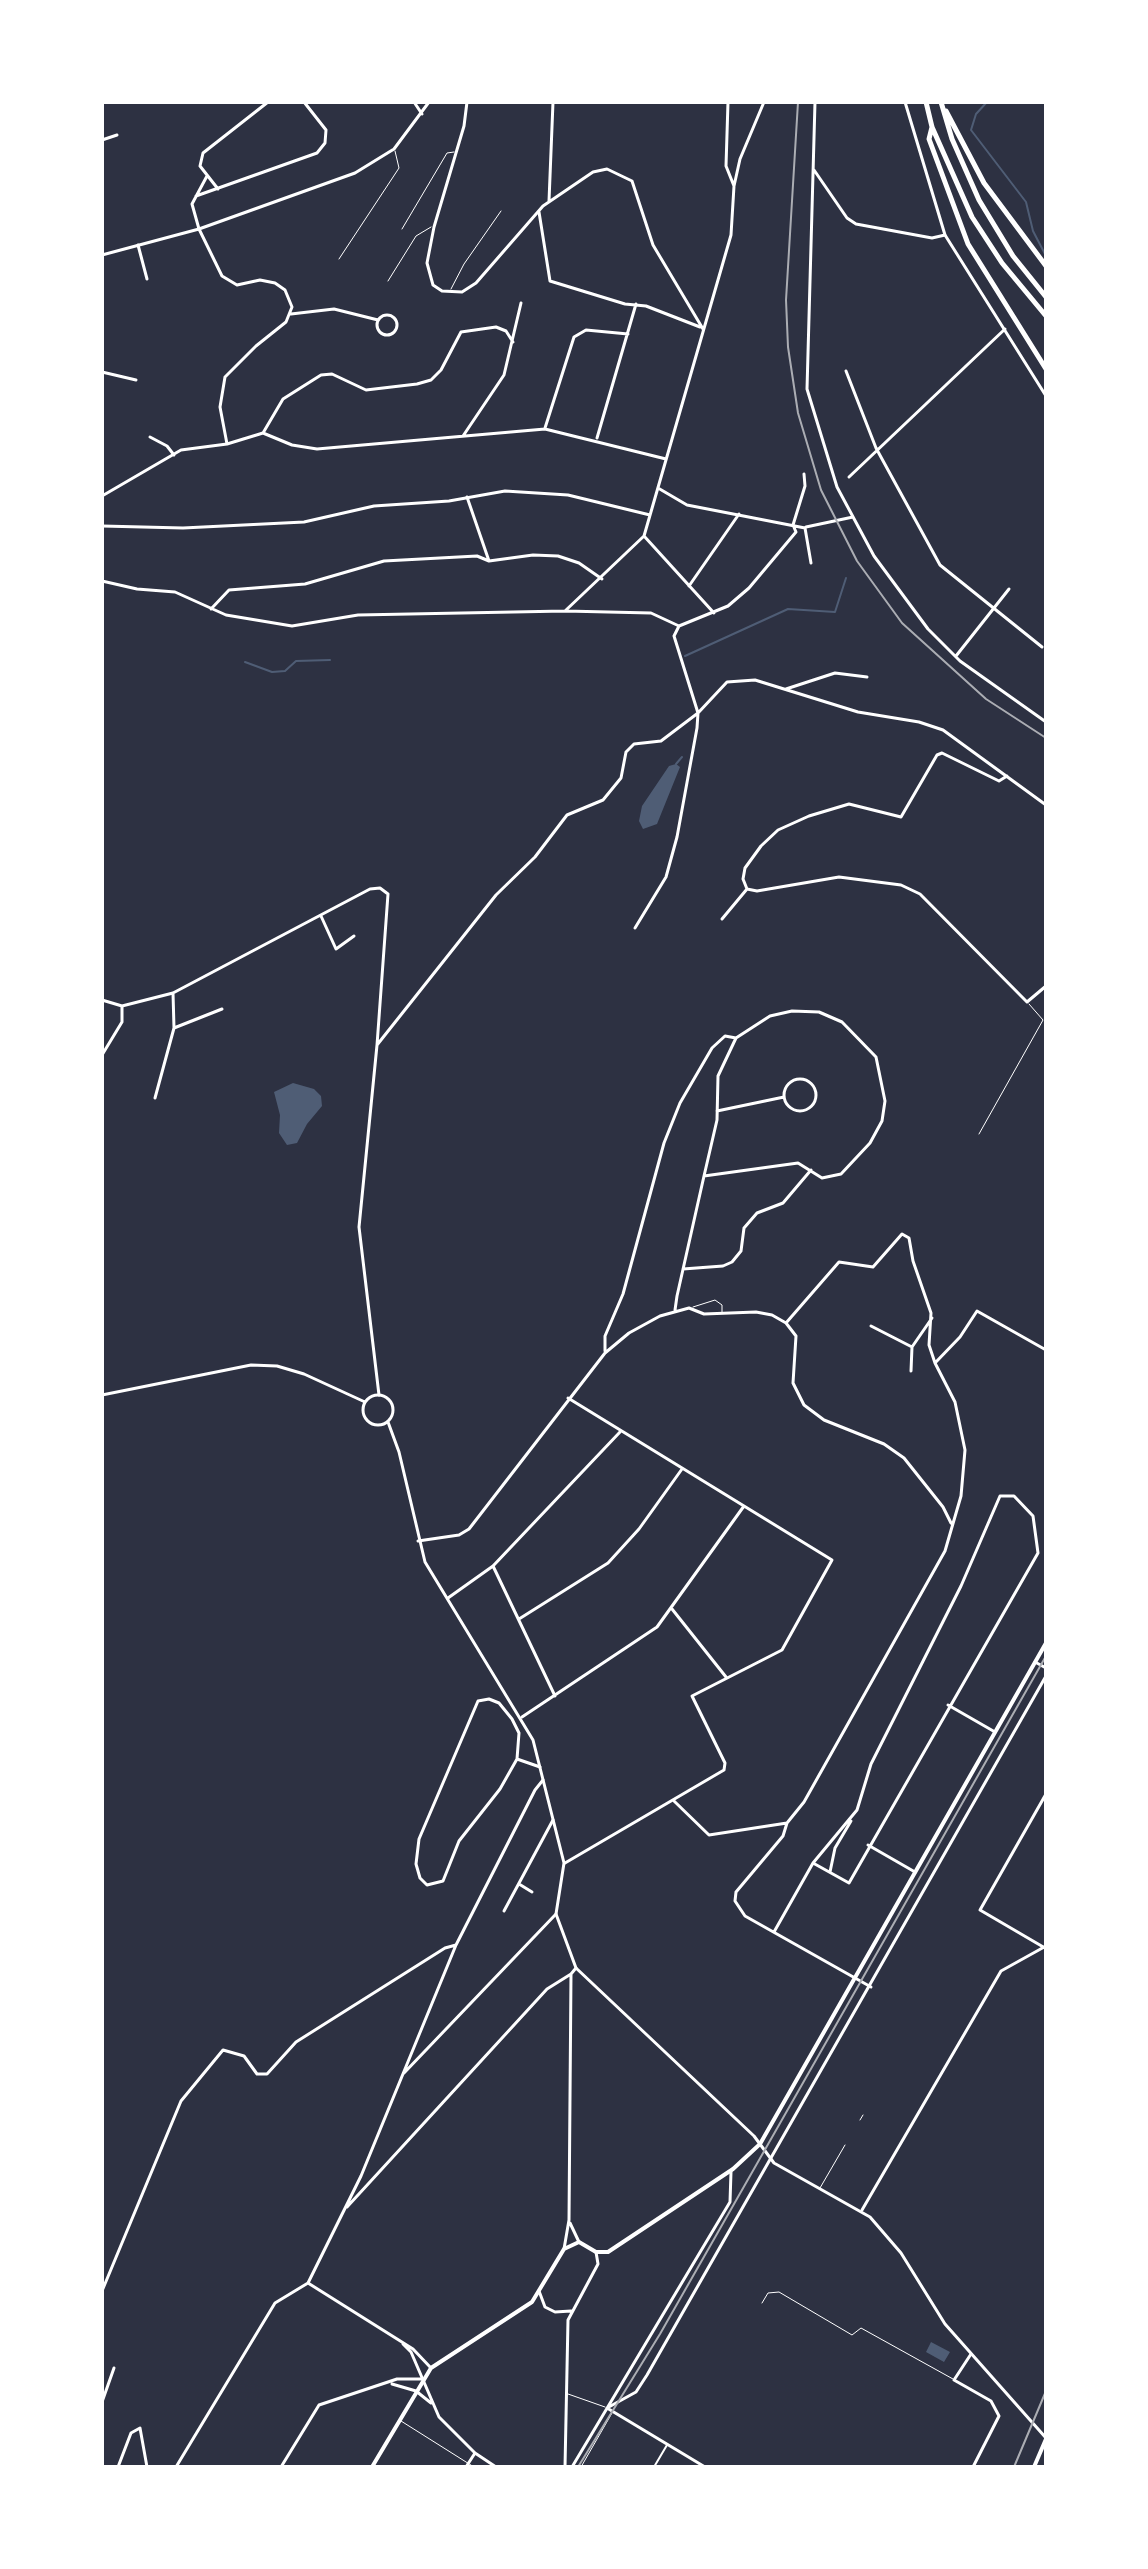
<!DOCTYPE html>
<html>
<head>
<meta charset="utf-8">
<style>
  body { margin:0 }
  #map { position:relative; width:1148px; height:2569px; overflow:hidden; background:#2d3142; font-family:"DM Sans",sans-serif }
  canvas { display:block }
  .frame { position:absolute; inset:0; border:104px solid #fff; pointer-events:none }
</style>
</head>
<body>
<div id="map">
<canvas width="1148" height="2569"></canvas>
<div class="frame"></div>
</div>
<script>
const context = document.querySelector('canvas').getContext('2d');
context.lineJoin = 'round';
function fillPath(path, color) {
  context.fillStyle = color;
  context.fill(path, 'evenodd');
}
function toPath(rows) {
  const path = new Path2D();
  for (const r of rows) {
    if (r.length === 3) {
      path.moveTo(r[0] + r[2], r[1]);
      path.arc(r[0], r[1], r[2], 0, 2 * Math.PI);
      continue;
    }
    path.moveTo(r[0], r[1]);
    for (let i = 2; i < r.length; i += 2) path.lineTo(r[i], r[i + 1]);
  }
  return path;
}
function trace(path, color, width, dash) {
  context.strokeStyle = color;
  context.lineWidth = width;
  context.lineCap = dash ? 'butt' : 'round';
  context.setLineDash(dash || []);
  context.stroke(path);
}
const water = toPath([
  [676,764,680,767,657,824,643,829,639,821,642,806,669,766],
  [293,1083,314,1089,321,1096,322,1106,307,1124,297,1143,287,1145,279,1133,280,1115,274,1092],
  [931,2342,950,2352,944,2362,926,2352]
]);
const stream = toPath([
  [987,102,976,114,971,130,1026,202,1033,231,1046,256],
  [685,656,788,609,835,612,846,578],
  [245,662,272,672,285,671,296,661,330,660],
  [676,764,682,757]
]);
const service = toPath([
  [402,229,447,153,454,152],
  [339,259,399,168,395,151],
  [388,281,416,236,431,227],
  [451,289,464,264,501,211],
  [979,1134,1043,1020,1029,1004],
  [693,1307,715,1300,722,1305,722,1312],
  [860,2120,863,2115],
  [820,2188,845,2145],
  [762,2303,768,2293,779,2292,852,2335,861,2328,953,2379],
  [568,2394,605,2407],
  [401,2421,474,2467],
  [581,2467,612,2413]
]);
const pedestrian = toPath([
  [654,2467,667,2445]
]);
const minor = toPath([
  [414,102,422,114],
  [467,102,464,126,434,227,427,263,433,285,442,291,462,292,476,283,543,206,593,172,607,169,632,181,653,245,703,329],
  [728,102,726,166,734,186],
  [815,102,807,389,837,487,874,556,928,629,960,661,1046,722],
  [102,140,117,135],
  [814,170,847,218,856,224,932,238,945,235],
  [207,176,192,204,199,229,222,276,237,285,260,280,275,283,285,290,292,307,286,322,256,346,225,377,220,407,227,444,263,433,292,445,317,449,545,429,666,459],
  [218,189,200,166,203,153,268,102],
  [196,196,317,153,325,143,326,130,304,102],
  [549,201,553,102],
  [539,212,550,281,625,304,646,306,700,327],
  [138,245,147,279],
  [291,314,334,309,378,320],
  [387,325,10],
  [846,371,876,448,940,565,1042,647],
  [102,372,136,380],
  [545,428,574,337,586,330,628,334],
  [263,433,283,399,321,375,332,374,366,390,417,384,431,380,441,370,461,332,496,327,506,331,513,342],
  [463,436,504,375,521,303],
  [150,437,167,446,174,455],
  [597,438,636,304],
  [849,477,1005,329],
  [658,488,687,505,805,528,811,563],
  [102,496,181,450,227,444],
  [467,497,489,561],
  [102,526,183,528,304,522,374,506,449,501,505,491,568,495,650,515],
  [806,527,853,517],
  [644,536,714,613],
  [102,581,137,589,175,592,226,615,292,626,358,615,565,611,651,613,679,626,728,606,749,588,796,532,793,525,805,486,804,474],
  [689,586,739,514],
  [211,609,229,590,305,584,384,561,477,556,489,561,533,555,558,556,579,563,602,579],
  [565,611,644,536,731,235,734,186,740,159,764,102],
  [956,656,1009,589],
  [786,689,835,673,867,677],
  [1007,776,999,781,942,753,937,755,901,817,849,804,809,816,778,830,761,846,745,868,743,879,747,889,757,891,839,877,901,885,920,894,1027,1002,1046,986],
  [321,916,336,949,354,936],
  [722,919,747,889],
  [635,928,666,877,677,837,697,728,698,713,674,636,679,626],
  [102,1000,122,1006,173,993,370,889,380,888,388,894,377,1045],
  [174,1028,222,1009],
  [102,1055,122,1022,122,1006],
  [800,1095,16],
  [155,1098,174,1028,173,993],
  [717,1111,784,1097],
  [683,1269,723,1266,732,1262,741,1251,744,1228,757,1213,783,1203,811,1170],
  [675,1310,677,1296,704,1176,717,1120,718,1076,736,1038,770,1016,792,1011,819,1012,842,1022,876,1057,885,1101,882,1121,870,1143,841,1174,822,1178,798,1163,704,1176],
  [786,1323,839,1262,873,1267,902,1234,909,1238,913,1261,931,1313,929,1345,935,1363,960,1337,977,1311,1046,1350],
  [871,1326,912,1347],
  [605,1351,605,1336,623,1294,664,1143,680,1103,712,1048,725,1036,736,1038],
  [911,1371,912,1347,932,1318],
  [379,1395,359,1227,377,1045,496,895,535,857,567,815,603,800,621,778,626,752,634,744,661,741,698,713,727,682,755,680,858,712,919,722,943,730,1046,805],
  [418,1541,459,1535,469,1529,605,1353,629,1333,660,1316,689,1308,704,1314,756,1312,772,1315,786,1323,796,1336,793,1383,804,1405,824,1420,884,1444,904,1458,943,1507,951,1523],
  [493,1566,555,1696],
  [448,1598,493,1566,620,1432],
  [672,1609,726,1677],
  [519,1619,608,1563,639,1529,682,1469],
  [1035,1662,1046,1668],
  [948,1705,995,1732],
  [522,1717,657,1627,744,1506],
  [517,1759,519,1733,512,1719,499,1703,489,1699,478,1701,419,1839,416,1864,420,1878,427,1885,443,1881,459,1841,500,1789,517,1759,540,1767],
  [674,1801,709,1835,787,1823],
  [868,1845,915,1872],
  [565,1863,724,1770,725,1763,692,1696,782,1650,832,1560,568,1398],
  [830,1872,835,1848,851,1821],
  [519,1884,532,1892],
  [504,1911,553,1820],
  [774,1932,813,1863,857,1810,871,1764,961,1586,1000,1496,1014,1496,1033,1516,1038,1553,849,1883,813,1863],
  [1045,1948,980,1910,1046,1794],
  [871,1987,745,1916,735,1901,736,1892,783,1836,787,1823,804,1802,945,1551,961,1496,965,1450,955,1402,935,1363],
  [404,2073,556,1914],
  [347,2207,547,1989,571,1974],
  [862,2210,1001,1971,1046,1946],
  [570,2223,579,2242],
  [564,2249,569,2220,571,1974,576,1968],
  [308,2283,413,2349,431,2368],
  [102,2291,181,2101,223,2050,244,2056,257,2074,267,2074,296,2042,445,1948,456,1945],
  [539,2291,545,2307,555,2312,571,2311],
  [403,2344,411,2352,439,2417,475,2453,496,2467],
  [971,2354,954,2380,991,2401,999,2416,973,2467],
  [392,2384,416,2391,431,2403],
  [102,2402,114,2368],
  [607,2408,636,2392,647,2375,1046,1676],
  [607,2408,705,2467],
  [118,2467,131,2433,140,2428,147,2467],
  [176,2467,275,2303,308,2283,361,2176,456,1945,535,1790,543,1780],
  [281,2467,319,2405,397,2379,423,2379],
  [466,2467,475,2453],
  [565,2467,568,2320,598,2264,596,2252],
  [572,2467,730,2202,731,2172]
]);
const tertiary = toPath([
  [905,102,945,235,1046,396],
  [102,255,199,229,355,173,394,149,429,102],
  [378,1410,15],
  [102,1395,251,1365,277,1366,304,1374,365,1402],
  [388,1422,399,1452,425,1562,533,1740,564,1863,556,1914,576,1968,754,2136,774,2163,870,2217,901,2253,945,2324,1046,2438]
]);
const secondary = toPath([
  [372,2467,431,2368,532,2302,564,2249,579,2242,596,2252,608,2252,733,2169,760,2144,1046,1643],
  [1034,2467,1046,2439]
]);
const motorway = toPath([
  [926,102,932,127,972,217,1002,263,1046,316],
  [941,102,952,139,979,200,1013,256,1046,297],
  [946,111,984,183,1046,266],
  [932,127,929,139,968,244,1046,369]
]);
const tram = toPath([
  [578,2467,660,2334,1046,1656]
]);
const rail = toPath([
  [798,102,786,300,788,347,798,413,821,490,857,561,902,623,986,699,1046,738],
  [1014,2467,1046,2391]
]);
fillPath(water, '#4f5d75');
trace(stream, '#4f5d75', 2);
trace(service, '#fff', 1);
trace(pedestrian, '#fff', 2);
trace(minor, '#fff', 3);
trace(tertiary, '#fff', 3);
trace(secondary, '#fff', 4);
trace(motorway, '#fff', 5);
trace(tram, '#abadb3', 2);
trace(rail, '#abadb3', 2);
</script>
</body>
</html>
